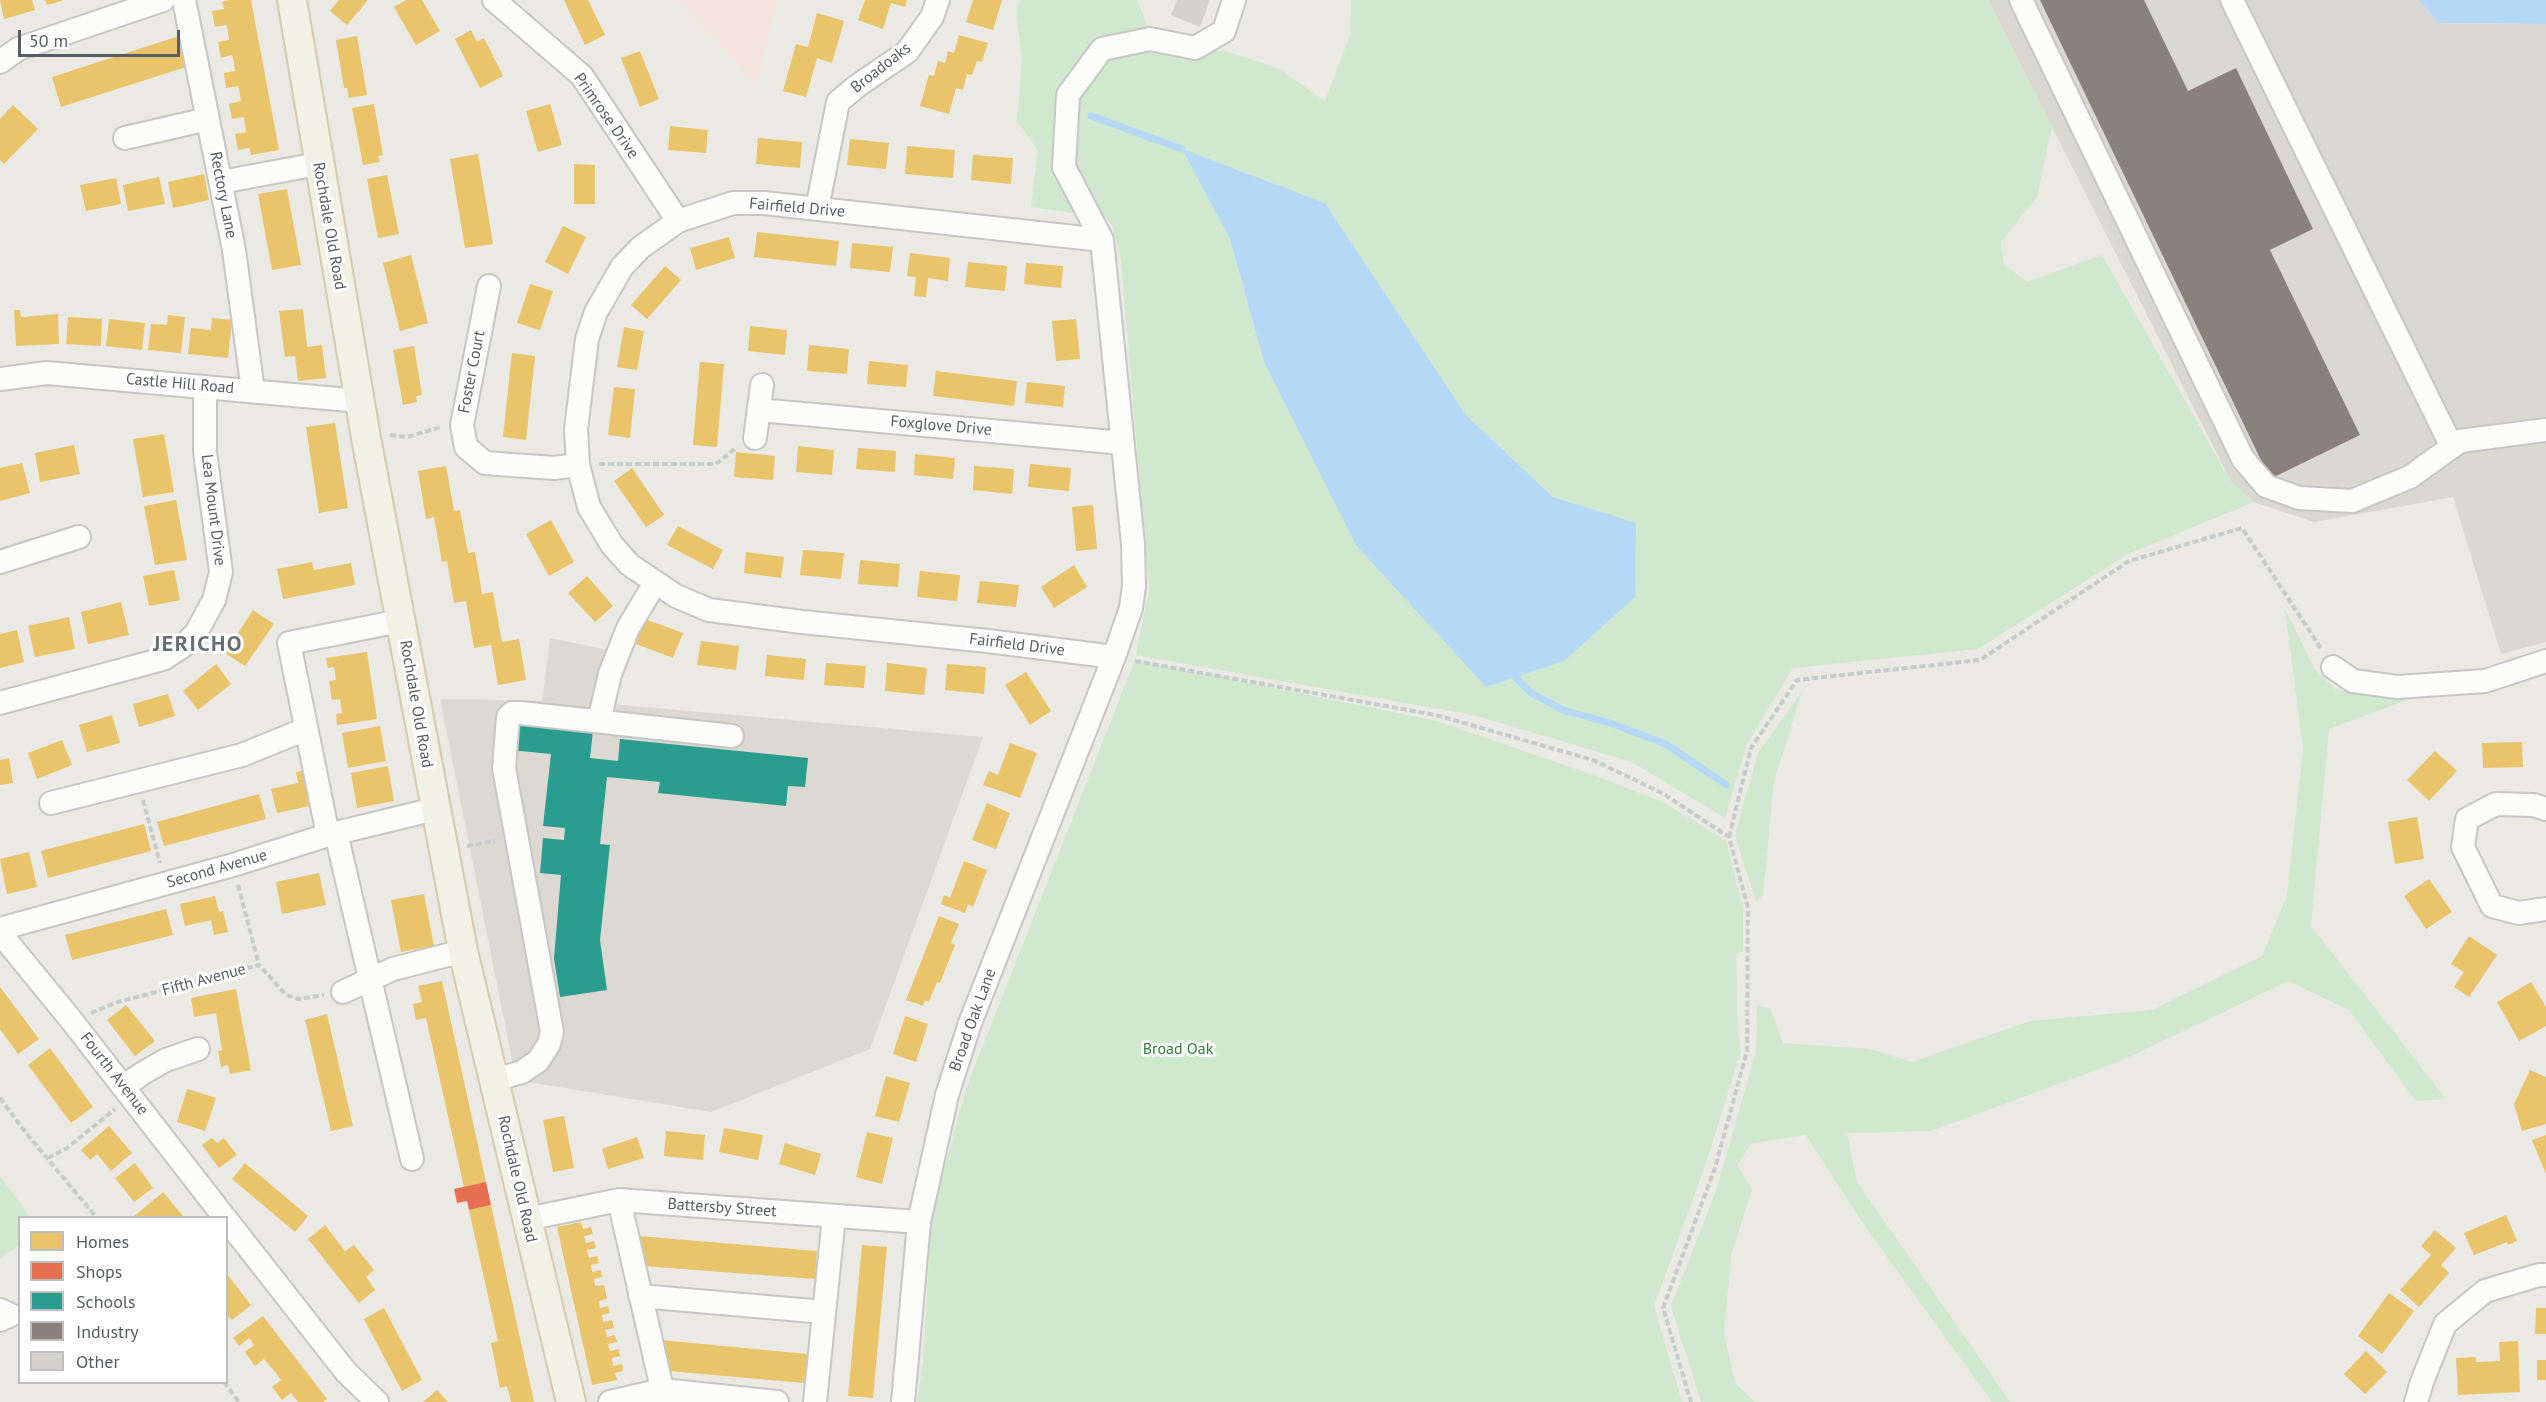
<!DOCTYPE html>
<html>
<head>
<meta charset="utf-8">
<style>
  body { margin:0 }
  #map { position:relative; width:2546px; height:1402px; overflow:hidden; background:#eae9e3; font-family:"PT Sans",sans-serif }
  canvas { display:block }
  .legend { position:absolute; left:18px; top:1216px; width:210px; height:168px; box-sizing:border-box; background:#fff; border:2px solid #bdbec0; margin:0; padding:8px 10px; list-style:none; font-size:18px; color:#595d62 }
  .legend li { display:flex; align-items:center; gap:12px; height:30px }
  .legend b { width:30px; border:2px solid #bdbec0 }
  .scale { position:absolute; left:18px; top:30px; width:162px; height:27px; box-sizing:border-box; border:3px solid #595d62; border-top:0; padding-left:8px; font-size:18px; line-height:21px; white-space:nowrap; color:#595d62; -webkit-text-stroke:4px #fff; paint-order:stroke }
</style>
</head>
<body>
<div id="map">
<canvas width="2546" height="1402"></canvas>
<ul class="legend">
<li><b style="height:16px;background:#e9c46a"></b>Homes</li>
<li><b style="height:16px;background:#e76f51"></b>Shops</li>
<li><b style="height:16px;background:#2a9d8f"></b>Schools</li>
<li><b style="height:16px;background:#8a817c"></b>Industry</li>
<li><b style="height:16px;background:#d3d2ce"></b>Other</li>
</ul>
<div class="scale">50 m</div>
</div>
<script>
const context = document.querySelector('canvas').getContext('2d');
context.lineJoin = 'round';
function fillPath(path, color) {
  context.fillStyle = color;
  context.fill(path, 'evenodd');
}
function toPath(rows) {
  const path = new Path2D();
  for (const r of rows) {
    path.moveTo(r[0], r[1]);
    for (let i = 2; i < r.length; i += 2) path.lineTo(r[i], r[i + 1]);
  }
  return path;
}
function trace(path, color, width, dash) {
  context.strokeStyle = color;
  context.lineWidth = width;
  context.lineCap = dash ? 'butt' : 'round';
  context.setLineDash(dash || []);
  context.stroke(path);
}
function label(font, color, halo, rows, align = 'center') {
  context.font = font + ' "PT Sans",sans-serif';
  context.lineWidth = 6;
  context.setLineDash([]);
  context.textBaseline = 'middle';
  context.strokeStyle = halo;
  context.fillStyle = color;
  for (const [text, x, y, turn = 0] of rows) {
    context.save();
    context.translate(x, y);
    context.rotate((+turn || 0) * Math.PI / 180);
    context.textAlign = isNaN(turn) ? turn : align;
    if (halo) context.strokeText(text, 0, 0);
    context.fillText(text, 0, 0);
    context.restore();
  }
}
const industrial = toPath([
  [1988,0,2419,0,2438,23,2546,24,2546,642,2501,654,2453,497,2314,522,2254,502,2231,482]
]);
const education = toPath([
  [550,638,622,653,610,704,983,737,870,1049,711,1112,516,1080,440,699,542,701]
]);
const medical = toPath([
  [680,0,778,0,756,86]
]);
const green = toPath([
  [1020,0,1137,0,1150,33,1098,42,1063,94,1080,214,1031,207,1038,150,1017,121,1022,59,1016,10],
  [1351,0,1988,0,2052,127,2037,197,2001,242,2004,264,2027,282,2102,255,2231,482,2254,502,2128,554,1978,649,1793,668,1747,744,1725,818,1632,762,1473,715,1136,655,1149,589,1121,260,1113,227,1094,203,1071,163,1074,99,1107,57,1148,45,1192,58,1222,50,1278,68,1325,101,1350,35],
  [1183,150,1325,203,1466,415,1553,497,1635,523,1486,687,1264,362,1230,239],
  [2285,609,2314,668,2335,689,2367,696,2418,696,2329,729,2311,926,2446,1099,2416,1101,2349,1010,2288,981,2123,1060,1931,1131,1847,1133,1857,1182,2010,1402,1992,1402,1862,1222,1806,1135,1752,1143,1737,1165,1752,1189,1731,1256,1724,1333,1735,1383,1755,1402,1701,1402,1671,1306,1717,1188,1756,1051,1757,1005,1770,1008,1783,1043,1870,1049,1912,1062,2030,1021,2152,1010,2262,956,2287,896,2303,749],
  [1135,660,1437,721,1593,775,1663,802,1726,841,1743,910,1743,951,1736,954,1738,1031,1741,1051,1707,1160,1654,1306,1682,1402,917,1402,924,1354,931,1217,967,1086],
  [1802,692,1774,781,1763,895,1756,901,1735,835,1758,753],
  [0,1176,30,1217,20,1218,19,1245,0,1259]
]);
const water = toPath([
  [2419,0,2546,0,2546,24,2438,23],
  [1182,149,1325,203,1466,415,1553,497,1636,523,1635,597,1564,661,1486,687,1356,545,1264,362,1230,239]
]);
const homes = toPath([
  [0,0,32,0,35,10,4,19],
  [45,0,62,0,62,1,47,5],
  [230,0,251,0,279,150,251,155,249,148,238,150,235,134,246,132,245,124,244,117,232,119,229,104,241,101,240,94,238,86,226,88,224,73,235,71,234,63,232,55,221,58,218,42,229,40,228,32,227,25,215,27,212,11,224,9,222,2],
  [339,0,368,0,347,25,330,11],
  [406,0,422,0,440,31,416,45,394,7],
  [564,0,588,0,605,35,585,45],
  [865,0,907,0,905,7,891,3,883,29,858,20],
  [973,0,1002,0,993,30,966,22],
  [817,13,844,21,832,63,817,58,806,97,783,91,796,44,808,47],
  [471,30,477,42,484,38,503,76,480,88,455,39],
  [959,35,988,43,982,62,977,61,972,75,967,74,963,90,956,88,949,114,920,106,929,75,934,76,938,61,945,63,948,51,954,53],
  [179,36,189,66,61,107,52,77],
  [357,36,367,95,349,98,347,88,344,88,336,40],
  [640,51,659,99,640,107,621,58],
  [374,104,383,155,378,156,380,162,363,165,352,108],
  [550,104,562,145,538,152,526,111],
  [13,105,38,129,4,164,0,160,0,119],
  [670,126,708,130,706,153,668,150],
  [758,138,802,142,800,168,756,164],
  [850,139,889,143,886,169,847,165],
  [907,146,955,150,953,178,905,174],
  [478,154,493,244,465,248,450,159],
  [973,155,1013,158,1011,184,971,180],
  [574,164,595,165,595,204,574,204],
  [204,174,209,200,173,208,168,182],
  [387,175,399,234,378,238,367,179],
  [159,177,165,204,128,211,123,185],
  [116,178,121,204,86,211,80,185],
  [287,189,301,265,272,270,258,194],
  [563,226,586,237,568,274,545,262],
  [757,232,839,241,836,266,754,257],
  [729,237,735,258,696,270,690,248],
  [852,243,893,247,890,272,850,268],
  [910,253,950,258,948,281,928,278,926,297,914,296,916,277,907,276],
  [411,255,428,323,400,331,383,263],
  [968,262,1007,266,1005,291,965,287],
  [1026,263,1063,266,1061,288,1024,284],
  [665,266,681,280,647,319,631,305],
  [530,284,553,291,540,330,517,323],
  [303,309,307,347,322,345,326,378,298,381,295,356,285,357,279,311],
  [14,310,20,310,21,317,58,314,59,344,16,346],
  [168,315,185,317,181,353,148,350,151,324,167,325],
  [68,317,102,319,101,346,66,344],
  [212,318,232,320,228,358,188,354,191,328,211,330],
  [109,319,145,323,142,350,106,346],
  [1076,319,1080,359,1056,361,1052,321],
  [750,326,787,330,785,355,748,351],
  [624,327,644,331,637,370,617,367],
  [809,345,849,349,847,374,807,371],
  [414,346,422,395,416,396,417,402,403,405,393,350],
  [512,353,535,356,526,440,503,437],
  [869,361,908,365,906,387,867,384],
  [700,362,724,364,717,447,693,445],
  [936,371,1017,381,1014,406,933,396],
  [1027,382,1065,386,1063,407,1025,403],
  [614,387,635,389,630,438,608,435],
  [335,423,348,508,319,513,306,427],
  [164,434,174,492,143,497,133,439],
  [74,445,80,474,40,482,35,453],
  [798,446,834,450,832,475,796,472],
  [858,448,896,451,895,472,856,469],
  [736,452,775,456,773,480,734,477],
  [915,454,955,458,953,479,914,475],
  [22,463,30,493,0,501,0,468],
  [1030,464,1071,468,1069,491,1028,487],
  [446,466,454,511,460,510,468,553,475,552,482,594,493,592,502,642,519,639,526,680,498,685,491,645,474,648,466,601,454,603,447,561,442,562,434,517,426,519,418,471],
  [974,466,1014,469,1012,494,973,490],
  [632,468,664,515,646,527,614,481],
  [176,500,187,560,155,565,144,506],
  [1093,505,1097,549,1076,551,1072,507],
  [551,520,574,562,549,576,526,534],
  [678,526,723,550,713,569,667,545],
  [803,550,844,553,841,579,800,575],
  [746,552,784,557,781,578,744,573],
  [860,560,900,564,898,587,858,584],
  [312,562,314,570,351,563,355,585,283,599,277,569],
  [1074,565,1087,587,1054,608,1041,587],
  [174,570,180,600,149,606,143,576],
  [920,571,960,575,957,601,917,597],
  [587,576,613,606,595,622,568,593],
  [980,581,1019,585,1016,607,977,603],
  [121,602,129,635,88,644,81,612],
  [253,610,274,624,245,666,225,653],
  [69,617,75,649,35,657,28,626],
  [645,619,683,633,673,658,636,644],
  [17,630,24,662,0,668,0,634],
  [701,641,739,646,736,670,697,665],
  [367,652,377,719,337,725,336,714,342,713,340,699,332,700,329,681,336,680,334,667,328,668,326,658],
  [767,655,806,659,804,680,765,676],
  [826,663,866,666,864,688,824,685],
  [887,663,927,668,924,695,885,691],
  [216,664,231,684,198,710,183,691],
  [947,664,986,667,984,694,945,690],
  [1026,672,1051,711,1030,725,1005,685],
  [168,694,175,716,139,727,133,704],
  [112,715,120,743,87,752,79,725],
  [380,726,386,761,348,768,342,733],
  [62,740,72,765,37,779,28,753],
  [2522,742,2523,767,2483,768,2482,743],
  [1010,743,1037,753,1020,798,983,785,989,771,998,775],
  [2435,751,2457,771,2429,801,2407,780],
  [9,758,13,783,0,785,0,760],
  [388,766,394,801,357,808,351,773],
  [306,770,314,805,277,813,271,789,298,783,296,772],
  [259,794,266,819,164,846,157,822],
  [987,803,1010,813,996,849,972,840],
  [2417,817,2424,859,2395,864,2388,822],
  [144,824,151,851,48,878,41,851],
  [29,852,37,887,7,894,0,859],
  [964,861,987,870,973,907,968,904,965,913,941,904,944,895,950,898],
  [319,873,326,905,282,914,276,882],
  [2429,879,2452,912,2426,929,2404,896],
  [424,894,434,946,401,952,391,900],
  [215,896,219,912,223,911,228,932,214,935,211,920,185,926,180,904],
  [166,909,173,935,72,960,65,935],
  [939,916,959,924,951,943,955,945,940,983,937,982,929,1002,925,1000,923,1006,906,1000],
  [2469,936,2497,955,2469,997,2454,987,2464,972,2451,964],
  [442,981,486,1182,464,1187,426,1018,416,1020,413,1004,422,1002,418,986],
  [2531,982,2546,1007,2546,1026,2519,1041,2497,1002],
  [0,987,39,1039,18,1054,0,1029],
  [236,989,251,1070,230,1074,228,1065,221,1067,218,1051,222,1050,216,1013,194,1017,191,998],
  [126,1005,155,1041,135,1056,107,1020],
  [327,1014,353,1126,331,1131,305,1020],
  [905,1016,928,1024,916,1062,893,1054],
  [50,1048,93,1107,71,1123,28,1065],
  [2530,1070,2546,1077,2546,1124,2522,1131,2514,1104],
  [886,1076,910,1083,899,1122,875,1116],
  [187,1089,216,1098,205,1131,177,1122],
  [564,1116,574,1168,553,1172,543,1120],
  [109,1126,132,1153,111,1171,97,1154,90,1160,81,1150],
  [724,1128,763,1135,758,1160,719,1152],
  [666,1131,705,1135,703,1160,664,1156],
  [867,1132,893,1138,882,1184,856,1177],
  [2546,1135,2546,1174,2532,1140],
  [637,1137,644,1158,608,1169,602,1149],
  [212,1138,217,1143,224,1138,237,1155,219,1168,202,1145],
  [785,1143,821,1154,815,1175,779,1164],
  [135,1163,153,1188,134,1202,115,1178],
  [245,1163,308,1216,295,1232,232,1179],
  [163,1192,183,1216,132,1218],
  [491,1205,534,1402,511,1402,507,1386,500,1388,491,1343,498,1341,469,1210],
  [2506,1215,2517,1241,2508,1245,2507,1242,2474,1255,2464,1233],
  [581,1222,583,1229,591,1227,593,1234,584,1236,586,1243,594,1241,596,1248,587,1250,589,1258,597,1256,599,1263,591,1265,592,1272,601,1270,602,1277,594,1279,595,1286,604,1285,607,1299,599,1301,600,1308,608,1306,610,1313,602,1315,603,1322,612,1320,614,1328,605,1330,607,1337,615,1335,617,1342,608,1344,610,1351,619,1349,620,1356,612,1358,613,1366,622,1364,623,1371,615,1373,617,1380,592,1385,557,1227],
  [325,1225,345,1251,354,1245,374,1270,366,1277,375,1290,359,1303,308,1239],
  [2435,1230,2456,1248,2441,1265,2449,1273,2419,1307,2400,1290,2431,1255,2421,1246],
  [638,1236,817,1251,815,1279,643,1266],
  [862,1245,887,1247,873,1398,848,1396],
  [226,1273,251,1305,232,1320,226,1314],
  [2389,1293,2414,1311,2382,1354,2358,1336],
  [384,1308,422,1380,402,1391,364,1319],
  [2536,1308,2546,1308,2546,1334,2535,1334],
  [263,1316,327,1399,323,1402,298,1402,291,1393,282,1400,272,1387,281,1380,275,1372,264,1359,255,1366,245,1352,254,1345,249,1338,239,1346,233,1338],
  [661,1340,807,1354,804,1383,668,1371],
  [2518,1341,2520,1392,2458,1395,2456,1358,2476,1357,2476,1362,2500,1361,2499,1342],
  [2366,1351,2387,1372,2365,1394,2344,1374],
  [2537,1360,2546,1360,2546,1380,2537,1380],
  [437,1390,448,1402,423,1402]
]);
const shops = toPath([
  [486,1182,491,1205,469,1210,467,1201,457,1203,454,1189]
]);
const schools = toPath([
  [513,722,593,730,590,758,618,761,620,739,808,758,805,787,788,786,786,806,658,793,660,782,607,777,600,844,610,845,600,940,607,990,560,997,554,958,561,875,540,873,543,838,564,840,565,828,543,826,551,754,510,750]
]);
const industry = toPath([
  [2040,0,2144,0,2188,91,2236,68,2313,229,2270,250,2360,435,2270,479]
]);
const stream = toPath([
  [1091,116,1182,149],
  [1516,678,1531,693,1563,710,1610,723,1666,744,1726,785]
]);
const building = toPath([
  [1177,0,1210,0,1200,27,1171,15]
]);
const path = toPath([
  [390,435,407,437,441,427],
  [599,464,716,464,736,448],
  [1135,661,1436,715,1593,760,1662,793,1729,837,1748,908,1747,1051,1715,1168,1663,1308,1691,1402],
  [143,800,160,863],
  [1729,837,1751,748,1797,680,1980,660,2129,561,2242,528,2322,650],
  [467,846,495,841],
  [238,885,259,965],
  [91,1013,118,1002,259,965,286,995,298,999,324,995],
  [0,1098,26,1133,97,1218],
  [48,1158,67,1148,115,1109],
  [224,1382,239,1402]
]);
const minor = toPath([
  [184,0,234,250,253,391],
  [494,0,582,76,678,221],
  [2021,0,2243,459,2266,486,2299,498,2352,501,2410,477,2460,441,2546,430],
  [2232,0,2452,447],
  [0,62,18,49,163,0],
  [125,138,208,119],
  [221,182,318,164],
  [817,209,838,102,857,86,907,52,932,17,938,0],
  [1102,240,1064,167,1068,95,1102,49,1150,39,1195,48,1224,31,1234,0],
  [489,286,462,425,466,447,485,463,554,468,578,465],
  [0,379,47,373,360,401],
  [759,410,1123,443],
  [755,438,762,385],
  [0,562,79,537],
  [2333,667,2353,681,2397,687,2485,681,2546,661],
  [0,703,163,659,183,646,196,633,214,600,221,572,205,452,205,387],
  [599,721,610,674,628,628,655,583],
  [51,803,242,755,306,729],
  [2546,809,2533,805,2496,804,2467,819,2463,847,2492,906,2519,913,2546,909],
  [336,833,412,1159],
  [328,835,289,643,400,621],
  [0,929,233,865,328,835,435,809],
  [0,933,72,1021,225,1218],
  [343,992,393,969,463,951],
  [494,1080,522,1072,538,1061,549,1044,552,1032,504,768,508,717,512,713,521,713,732,736],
  [123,1087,143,1073,166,1060,198,1049],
  [619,1200,665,1402],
  [226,1219,346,1372,377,1402],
  [527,1219,619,1200,919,1222],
  [640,1296,824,1312],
  [0,1310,11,1315,0,1320],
  [610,1402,662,1390,777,1402],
  [815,1402,834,1216],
  [903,1402,919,1222,947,1095,970,1023,1114,657,1131,608,1134,586,1133,544,1102,240,764,203,733,203,678,221,640,248,622,267,596,312,587,339,576,429,578,465,589,507,612,545,630,565,676,596,709,610,802,622,988,641,1114,657],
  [2416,1402,2422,1382,2445,1324,2485,1291,2539,1275,2546,1275]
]);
const major = toPath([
  [292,0,366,438,463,951,571,1402]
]);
const streetNames = [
  ["Broadoaks",881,68,-38],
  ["Primrose Drive",606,116,55],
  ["Rectory Lane",223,195,79],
  ["Fairfield Drive",797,208,5],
  ["Rochdale Old Road",329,226,80],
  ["Foster Court",472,372,-79],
  ["Castle Hill Road",180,384,5],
  ["Foxglove Drive",941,426,5],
  ["Lea Mount Drive",213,510,83],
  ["Fairfield Drive",1017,645,7],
  ["Rochdale Old Road",416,704,80],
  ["Second Avenue",217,869,-16],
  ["Fifth Avenue",204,980,-15],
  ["Broad Oak Lane",973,1020,-70],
  ["Fourth Avenue",114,1074,52],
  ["Rochdale Old Road",517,1179,77],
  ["Battersby Street",722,1208,4]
];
const parkNames = [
  ["Broad Oak",1178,1049]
];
const districtNames = [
  ["JERICHO",198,645]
];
fillPath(industrial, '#d9d8d3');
fillPath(education, '#dbd9d1');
fillPath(medical, '#f4e4de');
fillPath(green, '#d0e8ce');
fillPath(water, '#b5d8f7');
fillPath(homes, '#e9c46a');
fillPath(shops, '#e76f51');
fillPath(schools, '#2a9d8f');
fillPath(industry, '#8a817c');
trace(stream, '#b5d8f7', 7);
fillPath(building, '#d3d2ce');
trace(minor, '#c6c7c5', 26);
trace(major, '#d3cbaf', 32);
trace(path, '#c6ccc9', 4, [6, 3]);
trace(minor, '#fcfcfb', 22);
trace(major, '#f2f1e6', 28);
label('16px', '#595d62', '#fff', streetNames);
label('16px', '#2f8338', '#fff', parkNames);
context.letterSpacing = '1.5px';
label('bold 22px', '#6a6f74', '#fff', districtNames);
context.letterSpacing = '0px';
</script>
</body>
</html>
